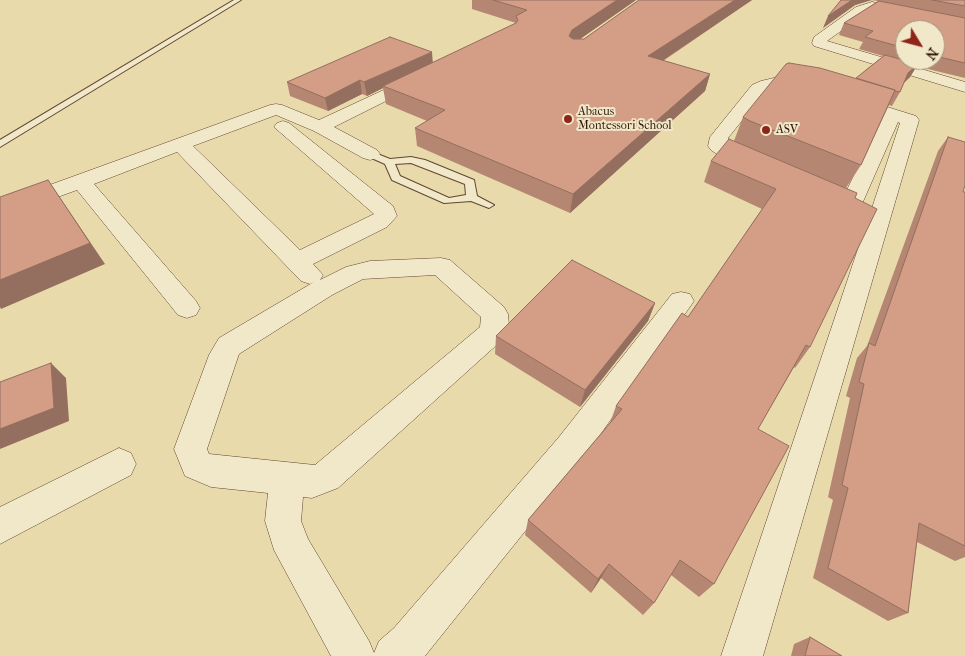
<!DOCTYPE html>
<html>
<head>
<meta charset="utf-8">
<style>
  body { margin:0 }
  #map { position:relative; width:965px; height:656px; overflow:hidden; background:#e9daac; font-family:"IM FELL French Canon",serif }
  canvas { display:block }
  .north { position:absolute; left:895px; top:20px; width:50px; height:50px; box-sizing:border-box; background:#f1e7c9; border:1px solid #a5937b; border-radius:50%; rotate:127deg; font-size:14px; font-weight:700; line-height:20px; text-align:center; color:#321607 }
  .north::after { content:''; display:block; margin:auto; width:18px; height:22px; background:#8f2418; clip-path:polygon(50% 0,100% 100%,50% 72%,0 100%) }
</style>
</head>
<body>
<div id="map">
<canvas width="965" height="656"></canvas>
<div class="north">N</div>
</div>
<script>
const context = document.querySelector('canvas').getContext('2d');
context.lineJoin = 'round';
function toPath(rows) {
  const path = new Path2D();
  for (const r of rows) {
    path.moveTo(r[0], r[1]);
    for (let i = 2; i < r.length; i += 2) path.lineTo(r[i], r[i + 1]);
  }
  return path;
}
function trace(path, color, width, dash) {
  context.strokeStyle = color;
  context.lineWidth = width;
  context.lineCap = dash ? 'butt' : 'round';
  context.setLineDash(dash || []);
  context.stroke(path);
}
function fillPath(path, color) {
  context.fillStyle = color;
  context.fill(path, 'evenodd');
}
function label(font, color, halo, rows, align = 'center') {
  context.font = font + ' "IM FELL French Canon",serif';
  context.lineWidth = 4;
  context.setLineDash([]);
  context.textBaseline = 'middle';
  context.strokeStyle = halo;
  context.fillStyle = color;
  for (const [text, x, y, turn = 0] of rows) {
    context.save();
    context.translate(x, y);
    context.rotate((+turn || 0) * Math.PI / 180);
    context.textAlign = isNaN(turn) ? turn : align;
    if (halo) context.strokeText(text, 0, 0);
    context.fillText(text, 0, 0);
    context.restore();
  }
}
const lane = toPath([
  [234,0,241,0,0,147,0,140,234,0],
  [370,151,390,159,411,157,425,160,474,180,477,196,494,205,489,208,471,201,444,203,392,180,385,164,367,156,367,152,370,151],
  [411,163,465,184,466,195,449,198,400,176,395,164,411,163]
]);
const street = toPath([
  [872,2,965,21,965,29,873,10,866,13,827,41,965,82,965,92,814,46,812,43,814,37,856,7,872,2],
  [418,74,424,76,426,79,424,82,334,127,377,150,380,154,377,158,370,160,363,158,314,131,276,115,193,146,300,250,374,214,274,127,277,123,283,121,289,123,393,206,397,216,387,227,313,264,323,275,320,280,346,267,370,261,441,258,450,260,504,307,508,314,509,325,501,341,338,488,312,498,303,497,301,521,308,539,369,641,374,653,379,641,394,628,559,437,672,294,681,292,690,294,694,301,583,459,425,656,331,656,274,550,265,521,268,493,211,487,185,476,174,449,209,355,219,338,314,282,310,284,301,281,177,152,94,184,196,301,200,308,196,315,187,318,178,315,77,190,0,218,0,203,270,105,276,104,282,105,319,120,418,74],
  [435,275,481,317,480,327,315,465,209,454,207,449,239,354,332,295,363,279,435,275],
  [778,77,814,83,816,87,814,91,808,92,778,87,764,93,728,138,728,144,738,151,761,161,764,165,761,169,754,171,747,169,724,159,711,150,708,146,710,137,752,85,761,81,778,77],
  [849,95,916,116,919,120,763,656,721,656,867,222,832,207,829,202,832,197,844,196,882,117,843,104,840,100,843,96,849,95],
  [898,122,900,123,872,208,862,204,898,122],
  [119,448,131,453,136,464,131,475,0,544,0,507,119,448]
]);
const wall = toPath([
  [472,0,636,0,580,39,584,39,639,0,752,0,663,61,710,74,705,91,570,213,417,146,415,128,427,121,386,104,383,88,367,96,362,94,328,111,290,96,287,82,432,52,432,63,516,23,472,9],
  [841,0,965,0,965,78,936,71,917,66,910,77,904,83,900,92,892,106,889,105,861,165,846,188,855,198,810,347,795,368,794,367,758,429,714,584,699,597,671,575,654,603,643,615,601,578,591,593,525,535,528,520,610,423,616,406,688,317,762,209,704,182,711,161,734,141,743,117,856,78,883,56,859,49,863,42,839,35,844,23,878,1,871,0,855,5,823,28],
  [905,30,935,30,935,60,905,60],
  [948,137,963,192,965,313,965,557,955,561,917,542,908,613,888,621,813,578,833,500,828,497,850,398,846,396,857,358,867,346,938,151],
  [655,303,648,321,580,407,495,354,496,336],
  [810,637,842,656,791,656,794,644]
]);
const shadedWall = toPath([
  [617,0,636,0,570,46,569,36,572,30],
  [735,0,752,0,644,73,648,56],
  [852,0,872,0,855,5,823,28,828,16],
  [432,52,433,65,383,86,383,88,367,96,364,82],
  [918,64,910,77,900,86,908,73],
  [710,74,705,91,570,213,573,194],
  [360,80,362,94,328,111,325,98],
  [48,180,105,264,1,309,0,307,0,280],
  [655,303,648,321,580,407,585,390],
  [51,363,66,378,69,421,0,449,0,429],
  [609,564,601,578,591,593,598,579]
]);
const building = toPath([
  [493,0,617,0,572,30,569,36,573,39,584,39,639,0,735,0,648,56,710,74,573,194,415,128,445,110,383,86,516,23,518,20,516,16,527,10,493,0],
  [841,0,852,0,828,16,841,0],
  [932,0,965,0,965,6,932,0],
  [879,1,965,18,965,63,935,56,935,30,905,30,905,48,865,37,873,31,844,23,879,1],
  [390,37,432,52,364,82,360,80,325,98,287,82,390,37],
  [885,55,918,64,908,73,900,92,895,91,895,90,856,78,885,55],
  [789,63,820,68,895,90,861,165,750,121,743,117,786,64,789,63],
  [948,137,965,142,965,185,963,192,965,192,965,546,919,523,908,613,828,568,848,488,842,485,864,384,859,382,869,343,875,346,948,137],
  [729,139,857,193,855,198,877,209,810,347,806,345,758,429,789,446,714,584,680,560,654,603,609,564,598,579,528,520,622,409,616,406,682,313,688,317,776,189,711,161,729,139],
  [48,180,90,243,0,280,0,197,48,180],
  [572,260,655,303,585,390,496,336,572,260],
  [51,363,54,408,0,429,0,382,51,363],
  [810,637,842,656,805,656,810,637]
]);
const markers = [
  [568,119,5,"#8f2418"],
  [766,130,5,"#8f2418"]
];
const farPoinames = [
  ["Abacus",578,112],
  ["Montessori School",578,126],
  ["ASV",776,130]
];
trace(lane, '#604730', 2);
trace(street, '#604730', 1);
fillPath(lane, '#f1e7c9');
fillPath(street, '#f1e7c9');
fillPath(wall, '#b58773');
fillPath(shadedWall, '#946e5e');
fillPath(building, '#d39d86');
trace(building, '#946e5e', 1);
for (const [x, y, r, color] of markers) {
  const dot = new Path2D();
  dot.arc(x, y, r, 0, 2 * Math.PI);
  context.fillStyle = color;
  context.fill(dot);
  trace(dot, '#f1e7c9', 2);
}
label('12px', '#321607', '#f1e7c9', farPoinames, 'left');
</script>
</body>
</html>
